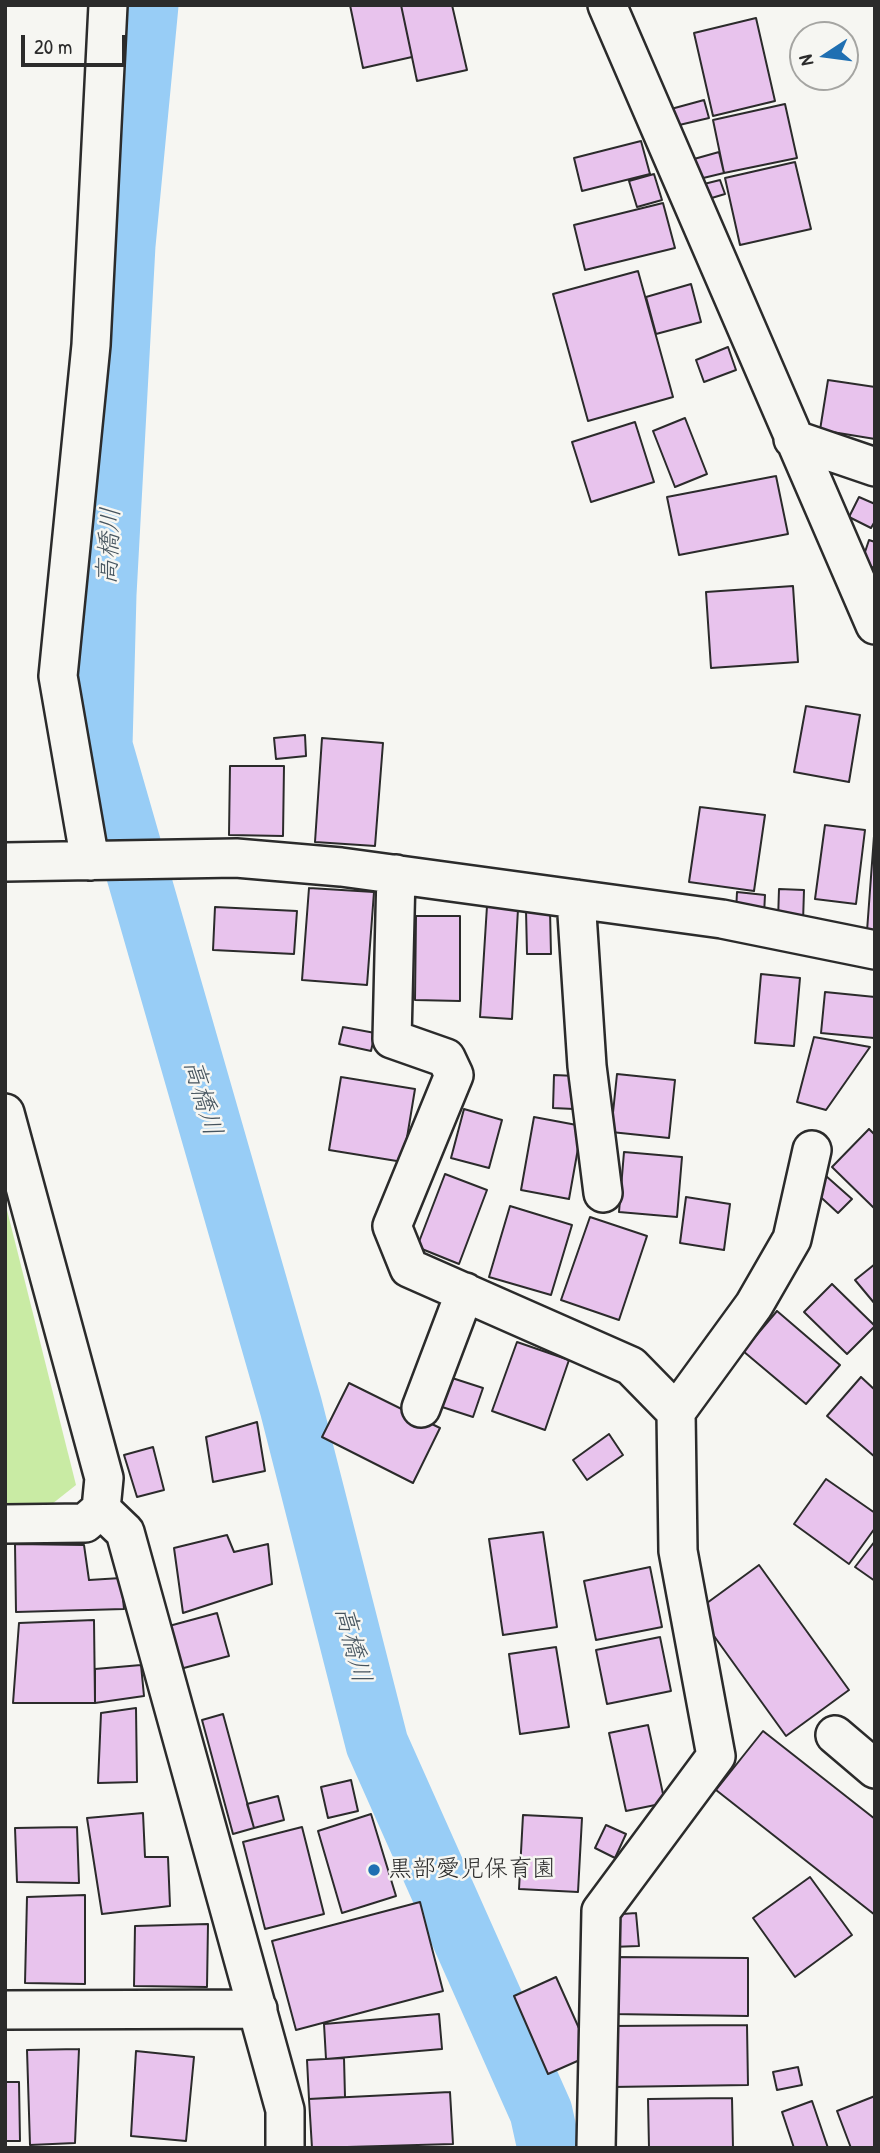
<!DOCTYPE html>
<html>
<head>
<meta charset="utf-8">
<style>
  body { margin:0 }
  #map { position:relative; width:880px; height:2153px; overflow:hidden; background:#f6f6f2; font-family:"Patrick Hand",sans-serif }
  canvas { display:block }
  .frame { position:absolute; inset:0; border:7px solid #2b2b2b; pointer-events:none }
  .north { position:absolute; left:789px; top:21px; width:70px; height:70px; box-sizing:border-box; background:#f6f6f2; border:2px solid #a5a5a2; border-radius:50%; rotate:257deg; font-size:19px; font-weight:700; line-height:28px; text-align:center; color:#2b2b2b }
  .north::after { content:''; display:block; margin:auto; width:24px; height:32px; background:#1f6fb2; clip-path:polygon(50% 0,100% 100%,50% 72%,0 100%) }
  .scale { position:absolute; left:21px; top:35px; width:105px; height:32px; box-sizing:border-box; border:4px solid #2b2b2b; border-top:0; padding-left:9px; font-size:21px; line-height:24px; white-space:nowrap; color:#2b2b2b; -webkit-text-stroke:5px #f6f6f2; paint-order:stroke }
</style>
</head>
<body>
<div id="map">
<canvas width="880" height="2153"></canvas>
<div class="frame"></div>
<div class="north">N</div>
<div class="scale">20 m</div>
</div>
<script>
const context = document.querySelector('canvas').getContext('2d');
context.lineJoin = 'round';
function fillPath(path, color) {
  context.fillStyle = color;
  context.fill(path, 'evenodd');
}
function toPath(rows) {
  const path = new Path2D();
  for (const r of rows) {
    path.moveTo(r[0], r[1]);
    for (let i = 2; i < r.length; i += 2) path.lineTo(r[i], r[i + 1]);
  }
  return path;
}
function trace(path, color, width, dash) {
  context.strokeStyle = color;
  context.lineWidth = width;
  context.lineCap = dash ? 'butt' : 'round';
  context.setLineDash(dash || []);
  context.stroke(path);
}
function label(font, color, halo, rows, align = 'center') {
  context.font = font + ' "Patrick Hand","Klee One",sans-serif';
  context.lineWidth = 5;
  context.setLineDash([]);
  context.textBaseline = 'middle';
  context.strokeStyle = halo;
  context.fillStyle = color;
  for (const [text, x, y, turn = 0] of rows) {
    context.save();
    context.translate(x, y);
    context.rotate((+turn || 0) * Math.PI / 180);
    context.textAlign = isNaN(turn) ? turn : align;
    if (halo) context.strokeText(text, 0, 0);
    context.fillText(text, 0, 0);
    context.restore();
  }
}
const green = toPath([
  [5,1202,76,1485,52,1504,5,1508]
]);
const river = toPath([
  [147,5,124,245,105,594,101,746,291,1407,377,1744,541,2112,549,2148]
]);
const building = toPath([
  [350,5,401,5,412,57,363,68,350,5],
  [401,5,452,5,467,70,417,81,401,5],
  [756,18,775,101,713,116,694,33,756,18],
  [704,100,709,118,675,126,671,109,704,100],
  [785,104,797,158,724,173,713,120,785,104],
  [641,141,650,174,582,191,574,158,641,141],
  [719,152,724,173,699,179,694,159,719,152],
  [795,162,811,229,740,245,725,178,795,162],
  [654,174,662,200,637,207,629,181,654,174],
  [720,180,725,194,705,200,700,185,720,180],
  [663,203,675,248,585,270,574,225,663,203],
  [638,271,673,397,588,421,553,294,638,271],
  [691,284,701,322,656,334,646,297,691,284],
  [728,347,736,370,704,382,696,360,728,347],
  [828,380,875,387,875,439,820,430,828,380],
  [685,418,707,474,675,487,653,431,685,418],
  [635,422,654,482,591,502,572,442,635,422],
  [776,476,788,534,679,555,667,497,776,476],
  [859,497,875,504,875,521,871,528,849,517,859,497],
  [869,540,875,542,875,568,861,564,869,540],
  [793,586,798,662,711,668,706,592,793,586],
  [806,706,860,715,849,782,794,772,806,706],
  [305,735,306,756,276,759,274,738,305,735],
  [322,738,383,743,375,846,315,842,322,738],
  [230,766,284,766,283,836,229,835,230,766],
  [700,807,765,815,754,891,689,882,700,807],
  [825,825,865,830,856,904,815,899,825,825],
  [874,836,875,836,875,932,867,931,874,836],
  [309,888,374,892,367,985,302,980,309,888],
  [779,889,804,890,803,922,778,921,779,889],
  [737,892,765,895,764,914,736,912,737,892],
  [487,906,518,909,512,1019,480,1017,487,906],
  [215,907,297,911,294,954,213,950,215,907],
  [526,910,550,910,551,954,527,954,526,910],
  [416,916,460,916,460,1001,415,1000,416,916],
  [761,974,800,978,794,1046,755,1043,761,974],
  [825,992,875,997,874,1038,821,1033,825,992],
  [343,1027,375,1033,371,1051,339,1044,343,1027],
  [814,1037,870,1047,826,1110,797,1102,814,1037],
  [617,1074,675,1080,669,1138,611,1132,617,1074],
  [554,1075,576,1076,574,1109,553,1108,554,1075],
  [341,1077,415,1089,403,1162,329,1150,341,1077],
  [464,1109,502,1120,489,1168,451,1158,464,1109],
  [534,1117,582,1126,569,1199,521,1190,534,1117],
  [869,1129,875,1135,875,1209,832,1167,869,1129],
  [624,1152,682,1157,677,1217,619,1212,624,1152],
  [445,1174,487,1190,459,1264,417,1247,445,1174],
  [826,1176,852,1199,838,1213,813,1190,826,1176],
  [686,1197,730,1204,724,1250,680,1243,686,1197],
  [510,1206,572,1225,551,1295,489,1277,510,1206],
  [590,1217,647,1236,619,1320,561,1300,590,1217],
  [875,1264,875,1304,855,1280,875,1264],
  [832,1284,875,1326,847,1354,804,1312,832,1284],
  [777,1311,840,1365,806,1404,743,1351,777,1311],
  [517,1342,569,1360,545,1430,492,1411,517,1342],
  [449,1377,483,1388,473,1417,439,1406,449,1377],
  [861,1377,875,1390,875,1457,827,1416,861,1377],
  [349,1383,440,1428,413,1483,322,1437,349,1383],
  [257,1422,265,1471,213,1482,206,1437,257,1422],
  [609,1434,623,1455,587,1480,573,1460,609,1434],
  [153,1447,164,1490,137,1497,124,1455,153,1447],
  [826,1479,875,1513,875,1528,849,1564,794,1524,826,1479],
  [543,1532,557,1627,503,1635,489,1539,543,1532],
  [227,1535,234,1552,268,1544,272,1584,183,1613,174,1548,227,1535],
  [875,1541,875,1581,855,1567,875,1541],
  [15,1544,84,1545,89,1580,121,1578,124,1609,16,1612,15,1544],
  [759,1565,849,1690,786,1736,696,1611,759,1565],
  [650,1567,662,1627,596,1640,584,1581,650,1567],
  [217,1613,229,1656,180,1669,169,1626,217,1613],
  [94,1620,95,1703,13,1703,19,1623,94,1620],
  [660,1637,671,1691,607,1704,596,1650,660,1637],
  [556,1647,569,1727,520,1734,509,1654,556,1647],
  [141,1665,144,1696,95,1703,95,1669,141,1665],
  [136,1708,137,1782,98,1783,101,1713,136,1708],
  [223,1714,254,1828,233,1834,202,1720,223,1714],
  [648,1725,665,1803,626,1811,609,1733,648,1725],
  [763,1731,875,1819,875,1915,716,1790,763,1731],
  [351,1780,358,1811,328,1818,321,1787,351,1780],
  [278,1796,284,1820,254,1828,247,1804,278,1796],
  [143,1813,145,1857,168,1857,170,1906,102,1914,87,1818,143,1813],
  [371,1814,396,1896,342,1913,318,1831,371,1814],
  [523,1815,582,1818,578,1892,519,1889,523,1815],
  [606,1825,626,1834,615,1858,595,1848,606,1825],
  [77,1827,79,1883,17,1882,15,1828,77,1827],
  [302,1827,324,1914,265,1929,243,1842,302,1827],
  [810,1877,852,1935,795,1977,753,1918,810,1877],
  [85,1895,85,1984,25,1983,27,1897,85,1895],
  [420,1902,443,1991,296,2030,272,1941,420,1902],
  [636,1913,639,1946,611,1947,609,1915,636,1913],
  [208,1924,207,1987,134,1986,135,1926,208,1924],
  [611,1957,748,1958,748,2016,611,2014,611,1957],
  [556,1977,591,2055,548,2074,514,1996,556,1977],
  [439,2014,442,2049,326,2059,324,2024,439,2014],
  [747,2025,748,2085,611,2087,611,2026,747,2025],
  [79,2049,75,2143,30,2145,27,2050,79,2049],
  [136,2051,194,2057,186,2141,131,2136,136,2051],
  [344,2058,345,2097,309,2099,307,2060,344,2058],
  [798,2067,802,2085,777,2090,773,2072,798,2067],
  [5,2082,19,2082,20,2141,5,2141,5,2082],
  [450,2092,453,2144,312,2148,309,2099,450,2092],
  [875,2096,875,2148,851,2148,837,2111,875,2096],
  [732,2098,733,2148,649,2148,648,2099,732,2098],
  [812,2101,828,2148,794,2148,782,2112,812,2101]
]);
const minor = toPath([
  [607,5,875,625],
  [793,439,875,467],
  [90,861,58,676,91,345,108,5],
  [5,862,236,858,341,867,722,919,875,950],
  [396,874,392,1039,446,1058,454,1075,392,1226,409,1268,631,1366,676,1412,754,1305,792,1239,812,1150],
  [576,899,587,1066,603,1193],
  [5,1113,104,1478,101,1509,125,1532,285,2110,285,2148],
  [421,1408,465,1292],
  [5,1524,85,1523,101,1509],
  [835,1735,875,1769],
  [5,2010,258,2009],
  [596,2148,601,1911,716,1756,678,1551,676,1412]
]);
const markers = [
  [374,1870,7,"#1f6fb2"]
];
const poiNames = [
  ["黒部愛児保育園",388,1870]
];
const waterNames = [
  ["高橋川",110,546,-87],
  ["高橋川",202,1098,74],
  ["高橋川",352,1645,76]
];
fillPath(green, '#c9eba4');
trace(river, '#98cdf6', 63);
fillPath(building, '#e8c3ed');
trace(building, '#2b2b2b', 2);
trace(minor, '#2b2b2b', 42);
trace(minor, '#f6f6f2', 37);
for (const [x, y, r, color] of markers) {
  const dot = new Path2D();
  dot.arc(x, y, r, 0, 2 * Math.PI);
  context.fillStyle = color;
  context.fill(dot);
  trace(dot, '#f6f6f2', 2.5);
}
label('24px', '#2b2b2b', '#f6f6f2', poiNames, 'left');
label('italic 26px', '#46545e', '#f6f6f2', waterNames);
</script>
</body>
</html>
